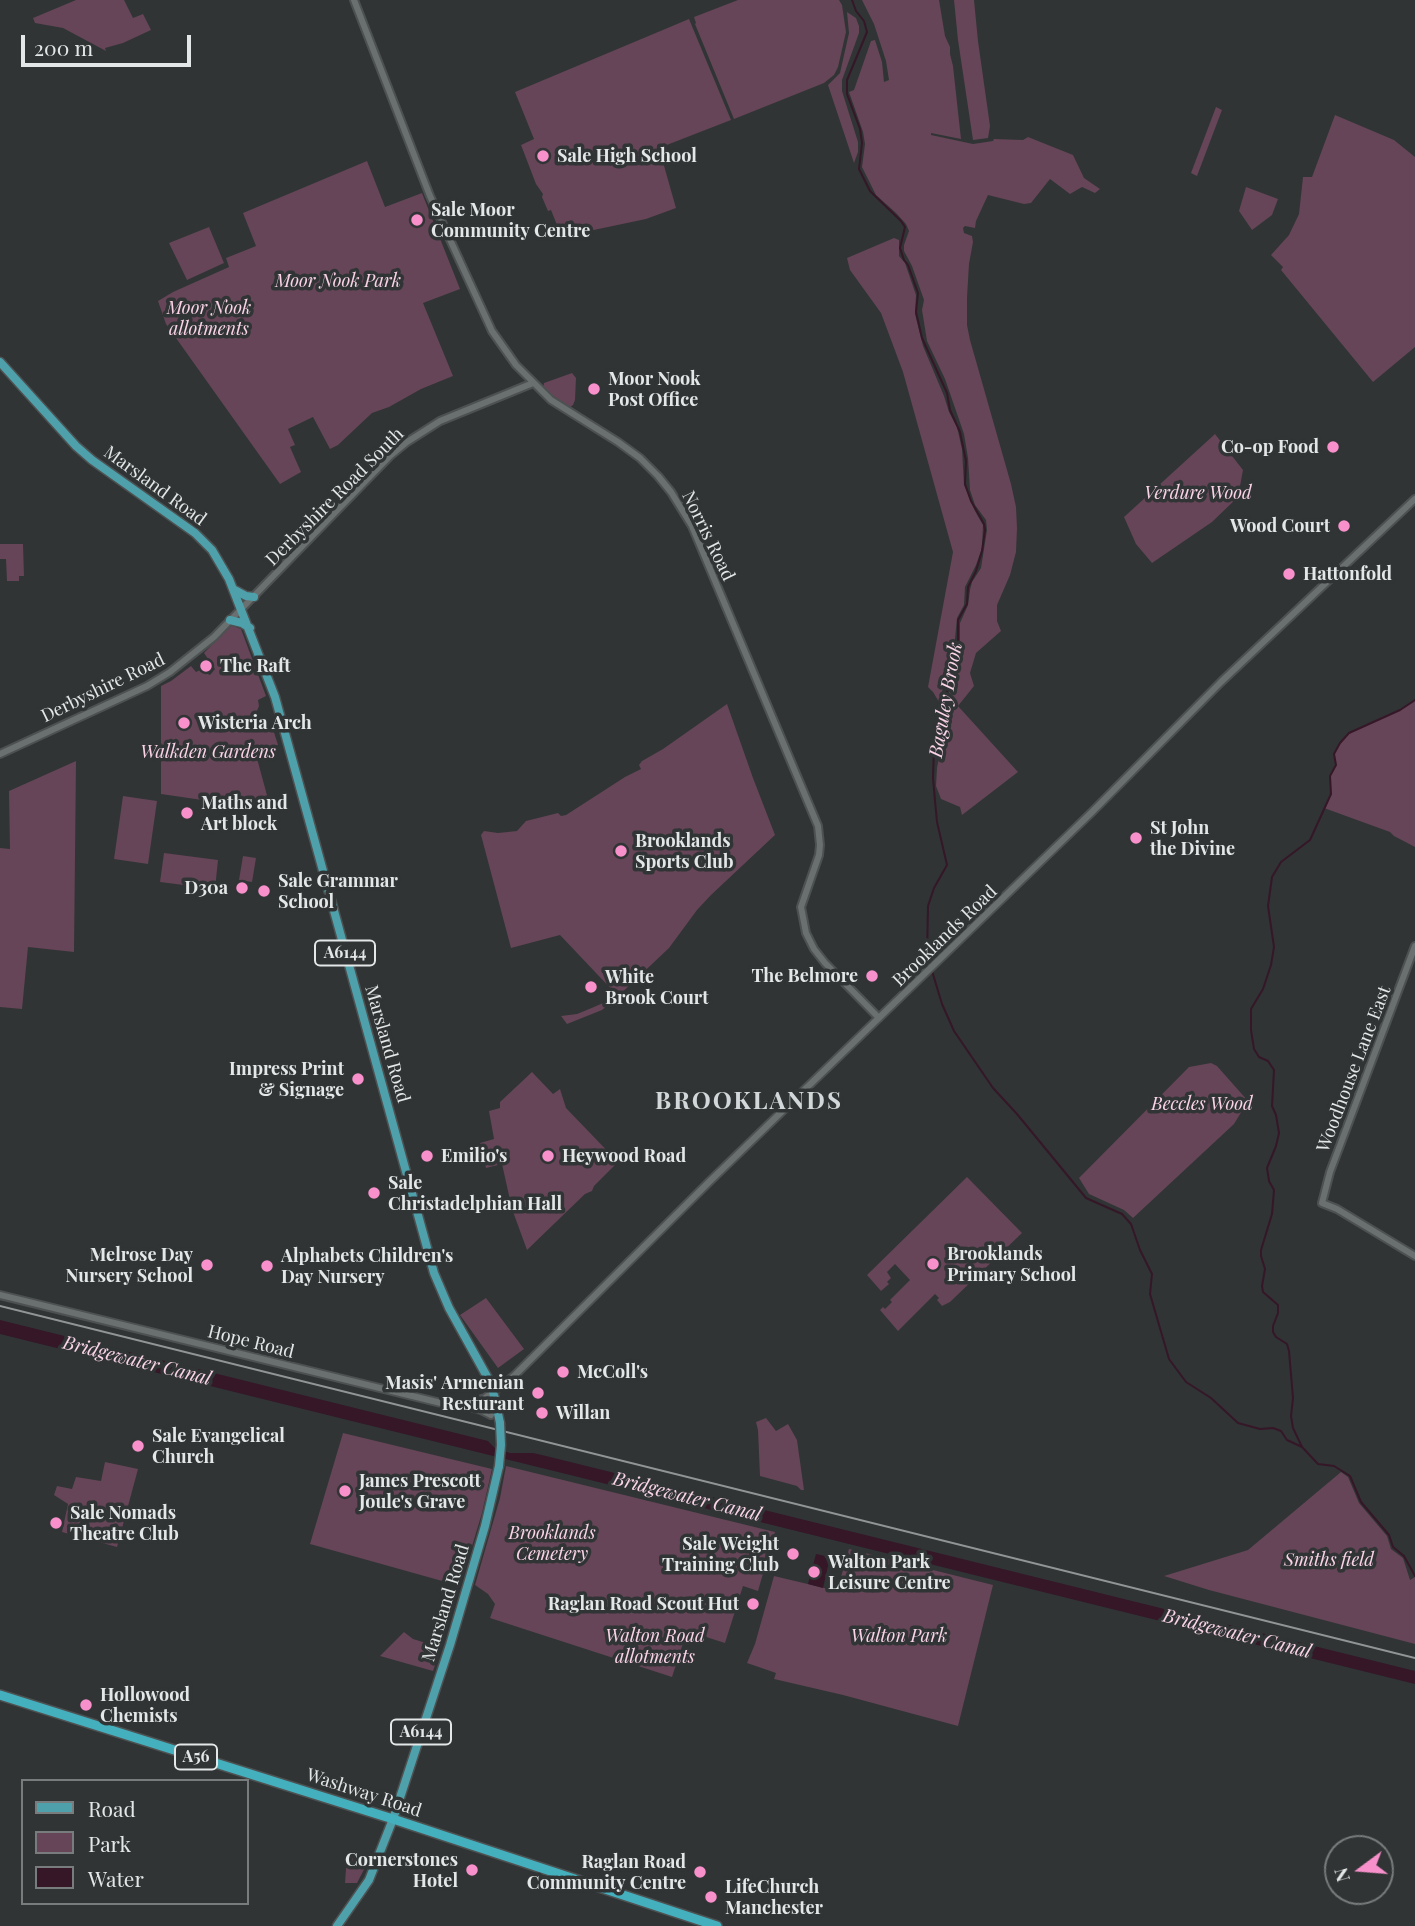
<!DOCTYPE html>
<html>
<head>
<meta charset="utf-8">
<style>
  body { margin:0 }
  #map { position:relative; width:1415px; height:1926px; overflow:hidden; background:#303435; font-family:"Playfair Display",serif }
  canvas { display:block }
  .legend { position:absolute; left:21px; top:1779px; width:228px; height:126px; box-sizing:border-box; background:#303435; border:2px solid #787c7c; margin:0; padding:9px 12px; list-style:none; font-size:21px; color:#e4e7e7 }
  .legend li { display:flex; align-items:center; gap:14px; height:35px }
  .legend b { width:35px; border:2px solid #787c7c }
  .north { position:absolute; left:1324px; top:1835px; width:70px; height:70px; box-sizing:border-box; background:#303435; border:2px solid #787c7c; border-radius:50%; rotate:254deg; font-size:19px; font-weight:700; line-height:28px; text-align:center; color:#e4e7e7 }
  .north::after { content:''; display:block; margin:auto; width:24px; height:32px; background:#f890cb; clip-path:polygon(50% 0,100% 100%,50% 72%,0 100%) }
  .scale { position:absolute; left:21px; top:35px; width:170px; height:32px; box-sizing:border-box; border:4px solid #e4e7e7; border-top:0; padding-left:9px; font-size:21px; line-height:24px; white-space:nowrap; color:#e4e7e7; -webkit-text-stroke:5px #303435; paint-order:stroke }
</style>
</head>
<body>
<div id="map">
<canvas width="1415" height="1926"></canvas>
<ul class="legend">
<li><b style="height:9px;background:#4ea0ab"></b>Road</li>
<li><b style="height:19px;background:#654557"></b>Park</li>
<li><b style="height:19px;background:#351728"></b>Water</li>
</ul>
<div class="north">N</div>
<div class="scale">200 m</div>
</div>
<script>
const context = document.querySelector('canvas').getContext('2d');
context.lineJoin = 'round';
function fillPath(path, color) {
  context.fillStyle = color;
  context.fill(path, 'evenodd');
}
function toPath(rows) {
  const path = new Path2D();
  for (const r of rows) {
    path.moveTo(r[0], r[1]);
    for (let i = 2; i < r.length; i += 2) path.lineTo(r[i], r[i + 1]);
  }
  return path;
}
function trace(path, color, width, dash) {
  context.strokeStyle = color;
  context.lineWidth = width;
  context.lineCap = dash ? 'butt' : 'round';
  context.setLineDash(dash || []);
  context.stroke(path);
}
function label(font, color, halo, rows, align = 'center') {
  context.font = font + ' "Playfair Display",serif';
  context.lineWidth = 7;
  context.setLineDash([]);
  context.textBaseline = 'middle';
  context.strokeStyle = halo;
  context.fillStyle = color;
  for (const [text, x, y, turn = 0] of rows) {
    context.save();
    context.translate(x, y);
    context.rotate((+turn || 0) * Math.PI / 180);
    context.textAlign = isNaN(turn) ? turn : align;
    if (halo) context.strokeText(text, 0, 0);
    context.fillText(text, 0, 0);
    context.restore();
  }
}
const green = toPath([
  [76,0,124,0,133,18,143,14,151,30,123,43,105,48,106,51,63,28,35,23,33,18],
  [738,0,839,0,842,5,846,32,838,67,834,75,824,83,734,119,695,24,696,23,694,17],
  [862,0,939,0,945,36,950,47,950,54,953,66,961,139,931,133,931,135,973,144,993,141,994,139,1023,140,1028,137,1073,155,1084,178,1100,189,1095,193,1082,187,1070,194,1050,179,1031,203,1024,204,988,195,976,221,975,228,965,226,963,228,964,233,972,236,973,242,969,264,967,298,967,325,970,340,1011,484,1016,507,1017,528,1016,552,1010,575,997,605,997,621,1001,631,976,653,970,673,974,686,958,706,1018,772,962,815,960,807,941,799,936,786,937,768,942,742,941,721,947,707,950,687,948,678,960,647,960,623,968,605,970,590,972,582,981,568,987,530,986,520,975,505,970,490,968,458,964,434,945,379,927,341,922,310,924,300,912,266,904,251,904,245,909,231,906,224,896,213,876,195,862,167,865,144,863,132,849,92,854,90,871,41,875,40,882,62,884,82,889,80,886,61,874,24],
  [954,0,974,0,978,41,990,126,988,138,973,140,958,40],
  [847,12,856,18,859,26,859,33,842,80,842,91,858,142,858,152,854,163,828,85,840,73,849,33],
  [689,19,731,120,659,148,676,208,646,219,589,231,563,240,551,210,548,211,542,197,543,194,536,184,521,145,534,139,515,92],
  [1216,107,1222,110,1197,176,1191,173],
  [1335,115,1394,140,1415,157,1415,347,1373,382,1281,270,1283,267,1271,255,1289,235,1299,214,1303,177,1312,177],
  [367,161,385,207,422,193,460,289,423,303,453,376,421,389,389,407,372,413,338,445,330,449,313,417,288,429,295,445,290,447,301,472,280,484,166,324,158,301,173,292,229,267,226,258,256,246,243,213],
  [1246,187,1278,199,1272,215,1252,230,1239,211],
  [209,227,224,263,187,280,169,243],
  [894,238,899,240,899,256,905,263,916,295,915,314,923,346,944,396,949,412,957,427,962,449,964,485,975,511,983,525,982,548,976,565,965,587,964,605,957,618,954,649,944,675,942,694,945,704,942,707,933,692,928,687,953,552,903,372,881,313,850,270,847,258],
  [572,373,576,378,575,400,573,405,569,408,543,390,544,383],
  [1215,434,1243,470,1238,497,1212,522,1152,563,1136,544,1124,517],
  [0,544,23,544,24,576,19,576,19,581,7,581,6,559,0,559],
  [231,625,241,629,266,696,258,700,259,706,256,713,249,716,252,730,272,726,278,745,255,751,271,810,161,794,161,686,171,681,191,666,196,672,200,670,210,675,215,669,204,653],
  [1415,700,1415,847,1394,836,1390,832,1324,808,1331,794,1330,776,1336,765,1334,754,1340,743,1349,733,1400,710],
  [727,704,753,778,775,835,711,895,697,910,669,948,613,1001,602,1010,567,1024,561,1016,577,1014,594,1007,603,1003,614,992,560,935,511,948,481,835,484,831,498,833,517,831,526,821,558,813,561,816,566,815,625,777,641,769,639,765,642,761,663,749],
  [76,761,74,952,28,947,22,1009,0,1007,0,848,10,849,9,791],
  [123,796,157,801,148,864,114,859],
  [164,853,218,860,215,889,160,882],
  [243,856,256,858,252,882,239,880],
  [1211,1063,1217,1066,1248,1101,1234,1124,1133,1218,1124,1210,1089,1194,1079,1178,1189,1067],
  [532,1072,553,1094,560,1089,566,1108,618,1162,594,1186,592,1191,585,1194,527,1250,512,1209,502,1164,486,1168,480,1143,494,1139,489,1111,500,1108,500,1102],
  [967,1177,1022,1233,950,1302,942,1306,937,1300,939,1298,935,1294,898,1331,880,1310,883,1307,885,1309,892,1302,890,1300,910,1280,895,1264,887,1272,891,1278,887,1282,889,1284,881,1291,867,1275],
  [486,1298,524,1349,498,1368,460,1315],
  [766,1418,776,1431,788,1424,797,1440,804,1490,801,1490,797,1486,760,1476,758,1430,756,1422],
  [343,1433,492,1469,482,1513,460,1586,310,1544],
  [105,1462,138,1469,117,1547,62,1532,68,1504,54,1495,57,1486,72,1489,76,1477,101,1481],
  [506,1466,775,1532,758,1591,743,1586,725,1643,687,1631,672,1677,490,1618,495,1604,488,1594,475,1585,500,1498],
  [1341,1472,1348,1477,1359,1503,1387,1536,1391,1549,1403,1558,1410,1580,1415,1577,1415,1644,1209,1590,1164,1576,1248,1550],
  [849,1549,993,1585,958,1726,843,1695,774,1679,776,1673,747,1663,755,1644,774,1576,837,1591],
  [404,1632,413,1639,436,1646,439,1654,433,1671,380,1656],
  [347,1855,370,1858,357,1883,345,1883]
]);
const water = toPath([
  [0,1320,488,1441,495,1448,510,1453,533,1453,546,1456,1415,1671,1415,1684,0,1334],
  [816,1554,830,1557,823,1588,808,1584]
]);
const stream = toPath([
  [852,0,856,11,864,21,867,32,847,80,847,94,860,129,862,143,859,169,870,191,901,221,905,227,900,248,904,260,908,265,918,293,916,312,922,338,947,393,950,410,960,432,966,461,965,484,971,501,984,524,985,530,982,551,976,571,968,587,967,604,958,620,958,646,947,675,948,687,943,713,937,727,939,735,934,746,933,778,935,801,937,822,947,865,934,888,928,906,927,955,930,965],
  [1415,700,1400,710,1349,733,1340,743,1334,754,1336,765,1330,776,1331,794,1310,840,1281,862,1272,877,1268,906,1274,947,1271,965,1263,989,1251,1009,1251,1030,1254,1049,1259,1057,1268,1061,1274,1070,1272,1106,1276,1115,1279,1133,1276,1146,1267,1168,1269,1181,1274,1190,1272,1214,1261,1250,1261,1256,1265,1269,1262,1286,1263,1292,1278,1305,1278,1313,1273,1326,1273,1332,1276,1337,1287,1344,1289,1351,1293,1398,1291,1416,1293,1428,1302,1447,1318,1464,1334,1466,1350,1476,1361,1502,1389,1535,1393,1547,1404,1556,1415,1576],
  [932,971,942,1004,954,1031,993,1088,1017,1114,1086,1198,1122,1214,1131,1224,1140,1250,1152,1274,1150,1294,1169,1359,1186,1382,1211,1398,1238,1423,1260,1429,1273,1428,1281,1431,1287,1440,1302,1447]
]);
const tertiary = toPath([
  [354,0,430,196,492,331,516,365,551,400,618,442,640,458,658,476,671,492,692,526,818,826,820,845,819,855,801,907,806,933,814,949,825,963,879,1018],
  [0,754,147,686,170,672,214,637,390,456,407,442,440,421,533,383],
  [1415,946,1330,1172,1322,1203,1337,1209,1415,1256],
  [0,1295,445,1404,466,1404,485,1398,514,1376,709,1182,1092,812,1221,682,1415,499],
  [464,1406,481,1410,491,1415]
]);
const primary = toPath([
  [0,362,76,446,92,460,195,533,212,550,229,579,275,697,434,1273,449,1308,490,1382,495,1399,500,1423],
  [233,589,246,596,254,597],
  [230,620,242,623,250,628],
  [337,1926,369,1880,393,1819,450,1645,485,1526,499,1466]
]);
const trunk = toPath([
  [0,1695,393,1819,717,1926]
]);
const tram = toPath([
  [0,1306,1415,1658]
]);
const primaryBridge = toPath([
  [499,1466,501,1445,500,1423]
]);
const markers = [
  [543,156,7,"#f890cb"],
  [417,220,7,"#f890cb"],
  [594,389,7,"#f890cb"],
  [1333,447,7,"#f890cb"],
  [1344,526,7,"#f890cb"],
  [1289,574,7,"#f890cb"],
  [206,666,7,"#f890cb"],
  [184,723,7,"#f890cb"],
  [187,813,7,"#f890cb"],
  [1136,838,7,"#f890cb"],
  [621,851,7,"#f890cb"],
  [242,888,7,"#f890cb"],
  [264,891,7,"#f890cb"],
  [872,976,7,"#f890cb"],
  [591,987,7,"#f890cb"],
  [358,1079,7,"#f890cb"],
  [427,1156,7,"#f890cb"],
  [548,1156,7,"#f890cb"],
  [374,1193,7,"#f890cb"],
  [933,1264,7,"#f890cb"],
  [207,1265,7,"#f890cb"],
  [267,1266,7,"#f890cb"],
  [563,1372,7,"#f890cb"],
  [538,1393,7,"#f890cb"],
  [542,1413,7,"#f890cb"],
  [138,1446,7,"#f890cb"],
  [345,1491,7,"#f890cb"],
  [56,1523,7,"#f890cb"],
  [793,1554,7,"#f890cb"],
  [814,1572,7,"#f890cb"],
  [753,1604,7,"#f890cb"],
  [86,1705,7,"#f890cb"],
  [472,1870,7,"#f890cb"],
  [700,1872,7,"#f890cb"],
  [711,1897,7,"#f890cb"]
];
const shields = [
  [345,953,60],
  [421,1732,60],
  [196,1757,42]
];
const shieldNames = [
  ["A6144",345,953],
  ["A6144",421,1732],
  ["A56",196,1757]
];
const poiNames = [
  ["Sale High School",557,156],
  ["Sale Moor",431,210],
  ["Community Centre",431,231],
  ["Moor Nook",608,379],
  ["Post Office",608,400],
  ["Co-op Food",1319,447,"right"],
  ["Wood Court",1330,526,"right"],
  ["Hattonfold",1303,574],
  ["The Raft",220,666],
  ["Wisteria Arch",198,723],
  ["Maths and",201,803],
  ["Art block",201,824],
  ["St John",1150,828],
  ["the Divine",1150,849],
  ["Brooklands",635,841],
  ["Sports Club",635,862],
  ["Sale Grammar",278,881],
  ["School",278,902],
  ["D30a",228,888,"right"],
  ["The Belmore",858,976,"right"],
  ["White",605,977],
  ["Brook Court",605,998],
  ["Impress Print",344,1069,"right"],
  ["& Signage",344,1090,"right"],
  ["Emilio's",441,1156],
  ["Heywood Road",562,1156],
  ["Sale",388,1183],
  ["Christadelphian Hall",388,1204],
  ["Brooklands",947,1254],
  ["Primary School",947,1275],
  ["Melrose Day",193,1255,"right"],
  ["Nursery School",193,1276,"right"],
  ["Alphabets Children's",281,1256],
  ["Day Nursery",281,1277],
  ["McColl's",577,1372],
  ["Masis' Armenian",524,1383,"right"],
  ["Resturant",524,1404,"right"],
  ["Willan",556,1413],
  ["Sale Evangelical",152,1436],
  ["Church",152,1457],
  ["James Prescott",359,1481],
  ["Joule's Grave",359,1502],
  ["Sale Nomads",70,1513],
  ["Theatre Club",70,1534],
  ["Sale Weight",779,1544,"right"],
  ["Training Club",779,1565,"right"],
  ["Walton Park",828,1562],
  ["Leisure Centre",828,1583],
  ["Raglan Road Scout Hut",739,1604,"right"],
  ["Hollowood",100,1695],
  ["Chemists",100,1716],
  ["Cornerstones",458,1860,"right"],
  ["Hotel",458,1881,"right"],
  ["Raglan Road",686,1862,"right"],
  ["Community Centre",686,1883,"right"],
  ["LifeChurch",725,1887],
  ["Manchester",725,1908]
];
const parkNames = [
  ["Moor Nook Park",338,281],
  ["Moor Nook",209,308],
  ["allotments",209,329],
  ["Verdure Wood",1198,493],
  ["Walkden Gardens",208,752],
  ["Beccles Wood",1202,1104],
  ["Brooklands",552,1533],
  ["Cemetery",552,1554],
  ["Smiths field",1329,1560],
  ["Walton Road",655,1636],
  ["allotments",655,1657],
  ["Walton Park",899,1636]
];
const streetNames = [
  ["Marsland Road",155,486,36],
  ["Derbyshire Road South",335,497,-45],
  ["Norris Road",708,536,64],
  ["Derbyshire Road",103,688,-26],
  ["Brooklands Road",945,936,-44],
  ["Marsland Road",387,1044,74],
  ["Woodhouse Lane East",1354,1069,-69],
  ["Hope Road",251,1342,14],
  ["Marsland Road",446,1603,-73],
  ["Washway Road",364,1793,18]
];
const waterNames = [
  ["Baguley Brook",946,700,-80],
  ["Bridgewater Canal",137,1361,14],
  ["Bridgewater Canal",687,1497,14],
  ["Bridgewater Canal",1237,1634,14]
];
const districtNames = [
  ["BROOKLANDS",749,1102]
];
fillPath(green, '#654557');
fillPath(water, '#351728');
trace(stream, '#351728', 2);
trace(tertiary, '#4d5152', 10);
trace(primary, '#4d5152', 11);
trace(trunk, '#4d5152', 12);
trace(tertiary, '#6a6f70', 6);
trace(primary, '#4ea0ab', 8);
trace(trunk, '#44b0be', 9);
trace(tram, '#929596', 2);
trace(primaryBridge, '#4d5152', 11, []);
trace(primaryBridge, '#4ea0ab', 8);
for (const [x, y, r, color] of markers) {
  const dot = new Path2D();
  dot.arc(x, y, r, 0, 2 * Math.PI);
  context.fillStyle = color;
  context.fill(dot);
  trace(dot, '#303435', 2.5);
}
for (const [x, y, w] of shields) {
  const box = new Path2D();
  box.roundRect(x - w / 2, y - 12.5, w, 25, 5);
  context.fillStyle = '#303435';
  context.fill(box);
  trace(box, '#e4e7e7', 2);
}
label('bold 16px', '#e4e7e7', null, shieldNames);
label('bold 18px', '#e4e7e7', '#303435', poiNames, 'left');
label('italic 18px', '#fad3e7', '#303435', parkNames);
label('18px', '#e4e7e7', '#303435', streetNames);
label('italic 19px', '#fad4e7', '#303435', waterNames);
context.letterSpacing = '2px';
label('bold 24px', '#d2d8d9', '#303435', districtNames);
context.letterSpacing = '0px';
</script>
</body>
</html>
